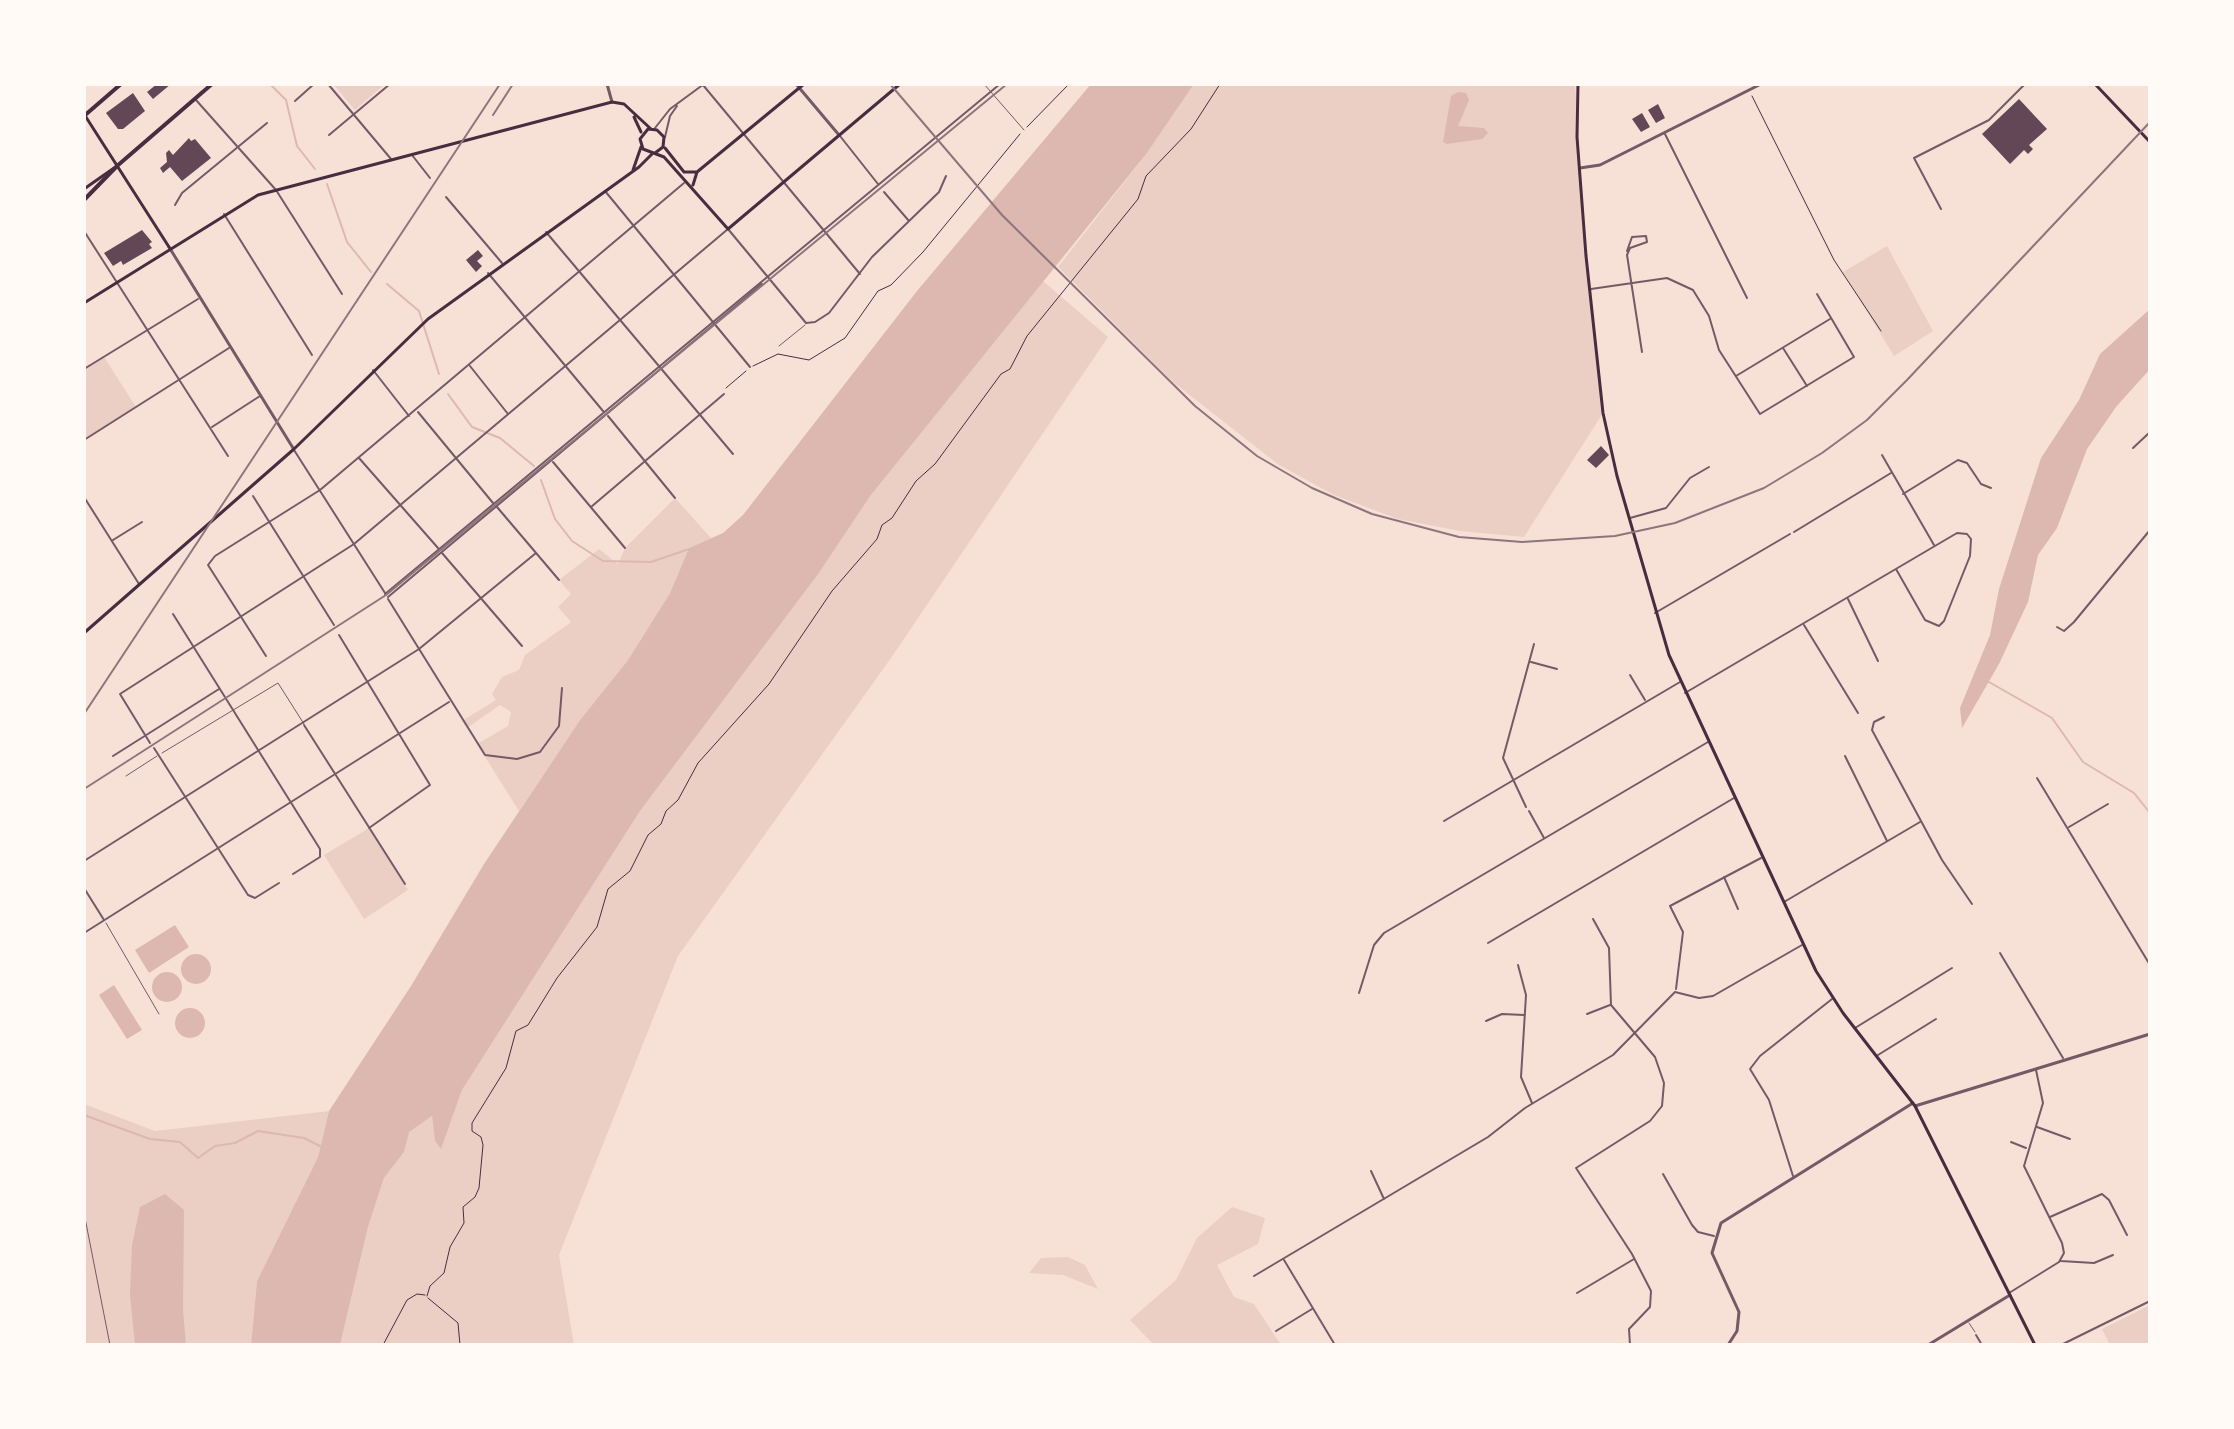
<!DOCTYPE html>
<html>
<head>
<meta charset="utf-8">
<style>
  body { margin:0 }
  #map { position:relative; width:2234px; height:1429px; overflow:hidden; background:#f7e1d7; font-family:"Archivo Narrow",sans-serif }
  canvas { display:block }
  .frame { position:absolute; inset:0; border:86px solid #fffaf5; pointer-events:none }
</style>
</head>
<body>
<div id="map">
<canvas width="2234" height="1429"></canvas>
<div class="frame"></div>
</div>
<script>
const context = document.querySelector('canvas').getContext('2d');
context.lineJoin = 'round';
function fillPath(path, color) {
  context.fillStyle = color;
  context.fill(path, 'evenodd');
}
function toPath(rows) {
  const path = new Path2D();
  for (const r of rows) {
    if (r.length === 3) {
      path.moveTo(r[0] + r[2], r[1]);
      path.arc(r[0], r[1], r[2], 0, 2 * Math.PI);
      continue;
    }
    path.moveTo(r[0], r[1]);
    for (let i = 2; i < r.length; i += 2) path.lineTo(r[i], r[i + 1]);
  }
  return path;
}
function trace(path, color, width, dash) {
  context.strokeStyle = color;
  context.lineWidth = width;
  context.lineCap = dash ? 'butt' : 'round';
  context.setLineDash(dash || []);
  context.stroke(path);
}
const green = toPath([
  [333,84,385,84,355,110],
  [1194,84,1575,84,1585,246,1603,413,1524,537,1460,531,1398,519,1334,495,1279,465,1173,382,1058,267,1147,153],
  [1887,246,1933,331,1894,356,1843,272],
  [1043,281,1108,337,891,658,678,956,559,1255,574,1345,340,1345,368,1227,384,1178,404,1152,408,1132,432,1116,435,1141,441,1148,462,1090,640,811,819,573,871,495],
  [104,357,136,407,84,440,84,369],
  [675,498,711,538,689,548,670,593,628,660,580,720,519,811,477,744,508,726,511,712,500,705,467,728,462,721,496,700,492,694,502,677,519,670,525,655,571,622,558,607,571,594,559,580,599,549,618,564,625,548],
  [369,828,408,890,364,919,324,855],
  [84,1104,155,1131,329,1111,318,1157,257,1281,251,1345,84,1345],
  [1232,1207,1265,1218,1258,1244,1217,1265,1234,1297,1254,1304,1281,1345,1154,1345,1130,1320,1176,1280,1197,1238],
  [1068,1257,1085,1265,1098,1289,1063,1275,1029,1273,1041,1258],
  [2150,1305,2150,1345,2110,1345,2102,1329]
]);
const water = toPath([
  [1091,84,1194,84,1147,153,871,495,819,573,640,811,462,1090,441,1149,435,1141,432,1116,409,1132,404,1152,384,1178,368,1227,340,1345,251,1345,257,1281,318,1157,329,1111,411,986,484,864,580,720,628,660,670,593,689,548,723,533,743,515,917,291],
  [1458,92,1466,93,1469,100,1458,126,1484,128,1488,133,1482,139,1447,144,1443,142,1451,96],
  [2150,309,2150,369,2116,407,2087,449,2057,528,2038,555,2028,602,1999,664,1962,728,1960,708,1990,635,1999,589,2041,458,2079,400,2100,354],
  [175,925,189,947,149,973,135,950],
  [196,969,15],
  [167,987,15],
  [114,985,142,1030,127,1039,99,995],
  [190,1023,15],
  [165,1194,184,1210,183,1310,186,1345,135,1345,130,1295,132,1245,140,1207]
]);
const stream = toPath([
  [270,84,286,100,297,146,315,169],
  [327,184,347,242,371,272],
  [387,284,419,311,439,374],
  [448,394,472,427,500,438,534,466],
  [541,480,555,519,572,541,603,561,651,562,689,549],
  [1989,682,2052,718,2083,762,2134,793,2150,813],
  [84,1115,150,1139,180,1142,198,1158,215,1146,235,1143,258,1131,304,1138,322,1147]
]);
const building = toPath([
  [157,84,171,84,153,99,147,92],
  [133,93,145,111,123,129,118,129,106,113],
  [2019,99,2047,129,2029,145,2033,149,2028,154,2024,150,2010,164,1982,134],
  [1658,104,1665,118,1656,123,1648,110],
  [1642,113,1650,127,1641,132,1632,119],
  [189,138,191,141,195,139,211,158,182,181,170,167,163,173,160,168,167,162,166,153,169,150,173,155],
  [142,230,152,242,149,244,152,248,123,265,121,261,113,266,104,253],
  [478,250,483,256,477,261,482,266,476,272,466,260],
  [1601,446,1609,455,1596,468,1587,460]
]);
const path = toPath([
  [1752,96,1834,260,1881,331],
  [1027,127,1069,84],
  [753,366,778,354,809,360,845,338,878,291,891,285,923,252,1020,134],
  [726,388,746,371],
  [427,1296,430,1286,444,1273,450,1247,464,1223,463,1207,475,1197,479,1188,483,1145,481,1137,472,1131,472,1123,506,1068,516,1031,528,1025,557,978,597,927,608,889,630,871,648,835,661,824,666,811,678,800,698,763,769,684,832,591,877,539,882,525,892,518,916,481,935,464,1001,374,1010,369,1027,336,1138,199,1146,176,1191,129,1220,84],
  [428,1298,458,1323,460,1345],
  [383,1345,407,1300,417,1294,425,1295]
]);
const service = toPath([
  [984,84,1024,130],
  [779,346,805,325],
  [162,753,278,683,304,724],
  [126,776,157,756],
  [106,923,159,1014],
  [84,1213,110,1345],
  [1969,1323,1975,1332]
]);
const minor = toPath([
  [328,84,391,159],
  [703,85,860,274],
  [196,100,276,190,342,294],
  [295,101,314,84],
  [655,128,670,109,704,84],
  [1665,134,1747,298],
  [329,135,390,84],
  [840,136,878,184],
  [665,137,670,116,677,106],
  [412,155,430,178],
  [605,191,750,367],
  [884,192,909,221],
  [446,197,502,263],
  [175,205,182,193,267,123],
  [1941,209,1914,158,1989,120,2025,84],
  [224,214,312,355],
  [84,231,228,456],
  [546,232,733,454],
  [1627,251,1632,237,1646,236,1647,242,1630,248,1627,255,1642,352],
  [488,273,603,411],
  [1591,289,1667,278,1693,290,1709,316,1719,350,1760,414,1854,357,1817,294],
  [1783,348,1807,386],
  [470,366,508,414],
  [84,369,198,299],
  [373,370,409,416],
  [1736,376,1830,319],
  [418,412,493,503],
  [608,416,675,498],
  [212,427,260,396],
  [84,440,229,348],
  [2133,448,2150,432],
  [294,450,385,593],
  [1882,455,1934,545],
  [359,458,438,548],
  [553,462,625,548],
  [1903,494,1958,460,1967,463,1981,484,1991,488],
  [253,496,334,625],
  [84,497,139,584],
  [497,507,559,580],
  [591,507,724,394],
  [1630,518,1666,508,1690,478,1709,467],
  [1794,532,1891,473],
  [113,540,142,522],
  [442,553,522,646],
  [385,594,1000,84],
  [388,597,762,284],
  [388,599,485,755,517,759,540,752,559,726,562,688],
  [1848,599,1878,661],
  [1655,613,1790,534],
  [173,614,320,849,320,857,293,874],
  [1804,625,1858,713],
  [2057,627,2064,631,2074,622,2150,530],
  [339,635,430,785,369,828],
  [266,656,208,565,215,556,320,490,684,183],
  [1531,662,1557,669],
  [1630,675,1645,700],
  [1685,693,1957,533,1967,534,1971,539,1970,556,1944,621,1939,626,1925,620,1896,569],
  [1884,717,1874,722,1872,730,1942,860,1972,904],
  [304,725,405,884],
  [150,743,120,694,354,544,728,229,806,323,815,322,829,313,872,257,939,192,946,176],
  [154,748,248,895,255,898,279,883],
  [113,756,219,689],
  [1845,756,1887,841],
  [2037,778,2150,965],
  [1526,807,1503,758,1534,644],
  [1529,811,1544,838],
  [1444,821,1680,682],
  [2069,827,2108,804],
  [84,861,419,649,536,553],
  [1724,877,1738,909],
  [84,888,104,920],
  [1784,902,1920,822],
  [1593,919,1609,948,1611,1005,1655,1057,1664,1083,1662,1106,1650,1121,1576,1168,1632,1254,1651,1291,1650,1307,1629,1329,1630,1345],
  [84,933,449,702],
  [1488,943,1734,798],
  [2000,953,2063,1058],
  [1518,965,1526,995,1521,1077,1532,1103],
  [1676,989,1683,932,1670,906,1761,858],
  [1359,993,1374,945,1384,933,1708,742],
  [1587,1014,1610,1005],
  [1486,1021,1502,1014,1524,1015],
  [1855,1028,1952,968],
  [1878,1055,1936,1019],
  [2037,1127,2070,1139],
  [2011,1142,2026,1148],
  [1371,1171,1384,1199],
  [1663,1174,1692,1225,1698,1232,1714,1236],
  [1793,1176,1769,1100,1750,1069,1760,1056,1832,999],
  [2050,1217,2102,1194,2109,1200,2127,1235],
  [1284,1260,1335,1345],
  [2061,1261,2094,1263,2113,1255],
  [1254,1276,1488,1137,1525,1108,1613,1055,1675,992,1699,998,1713,996,1802,945],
  [1577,1293,1634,1259],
  [2009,1293,2059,1262,2064,1253,2062,1243,2024,1166,2043,1103,2036,1070],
  [1276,1331,1312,1309],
  [1976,1335,1982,1345],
  [2061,1345,2150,1301]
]);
const tertiary = toPath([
  [607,84,612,102],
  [796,84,839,135],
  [1580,168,1600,165,1761,84],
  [169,247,293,448],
  [1915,1106,2150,1034],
  [1728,1345,1737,1331,1739,1312,1712,1253,1721,1223,1913,1103],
  [1928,1345,2010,1295]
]);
const secondary = toPath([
  [2095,84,2150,142],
  [84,114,169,247],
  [634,117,641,132],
  [665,148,684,172,697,172],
  [655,153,663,147,664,137,657,130,648,129,640,139,643,149,664,157,728,229,900,84],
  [633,170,641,147],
  [693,185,697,172,804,84],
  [84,303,258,195,612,102,624,104,651,129],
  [84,633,294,449,428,319,639,167,652,154]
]);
const primary = toPath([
  [1578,84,1577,137,1586,256,1603,413,1617,476,1669,655,1816,971,1843,1013,1915,1106,2035,1345],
  [84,189,114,168]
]);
const trunk = toPath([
  [84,116,121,84],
  [84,200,117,166,212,84]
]);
const rail = toPath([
  [890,84,1002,215,1195,406,1257,456,1312,488,1372,514,1459,537,1522,542,1615,536,1675,523,1764,488,1822,453,1867,420,1907,380,2150,122],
  [493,115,513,84],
  [84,714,500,84],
  [84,789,386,595,1007,84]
]);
fillPath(green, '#ebcfc5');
fillPath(water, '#dcb8b0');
trace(stream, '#dcb8b0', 2);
fillPath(building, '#644757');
trace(path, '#4a2c40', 1);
trace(service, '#755966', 1);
trace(minor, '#755966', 2);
trace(tertiary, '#755966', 3);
trace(secondary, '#4a2c40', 3);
trace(primary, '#4a2c40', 3);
trace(trunk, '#4a2c40', 4);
trace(rail, '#8f747c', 2);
</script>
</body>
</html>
